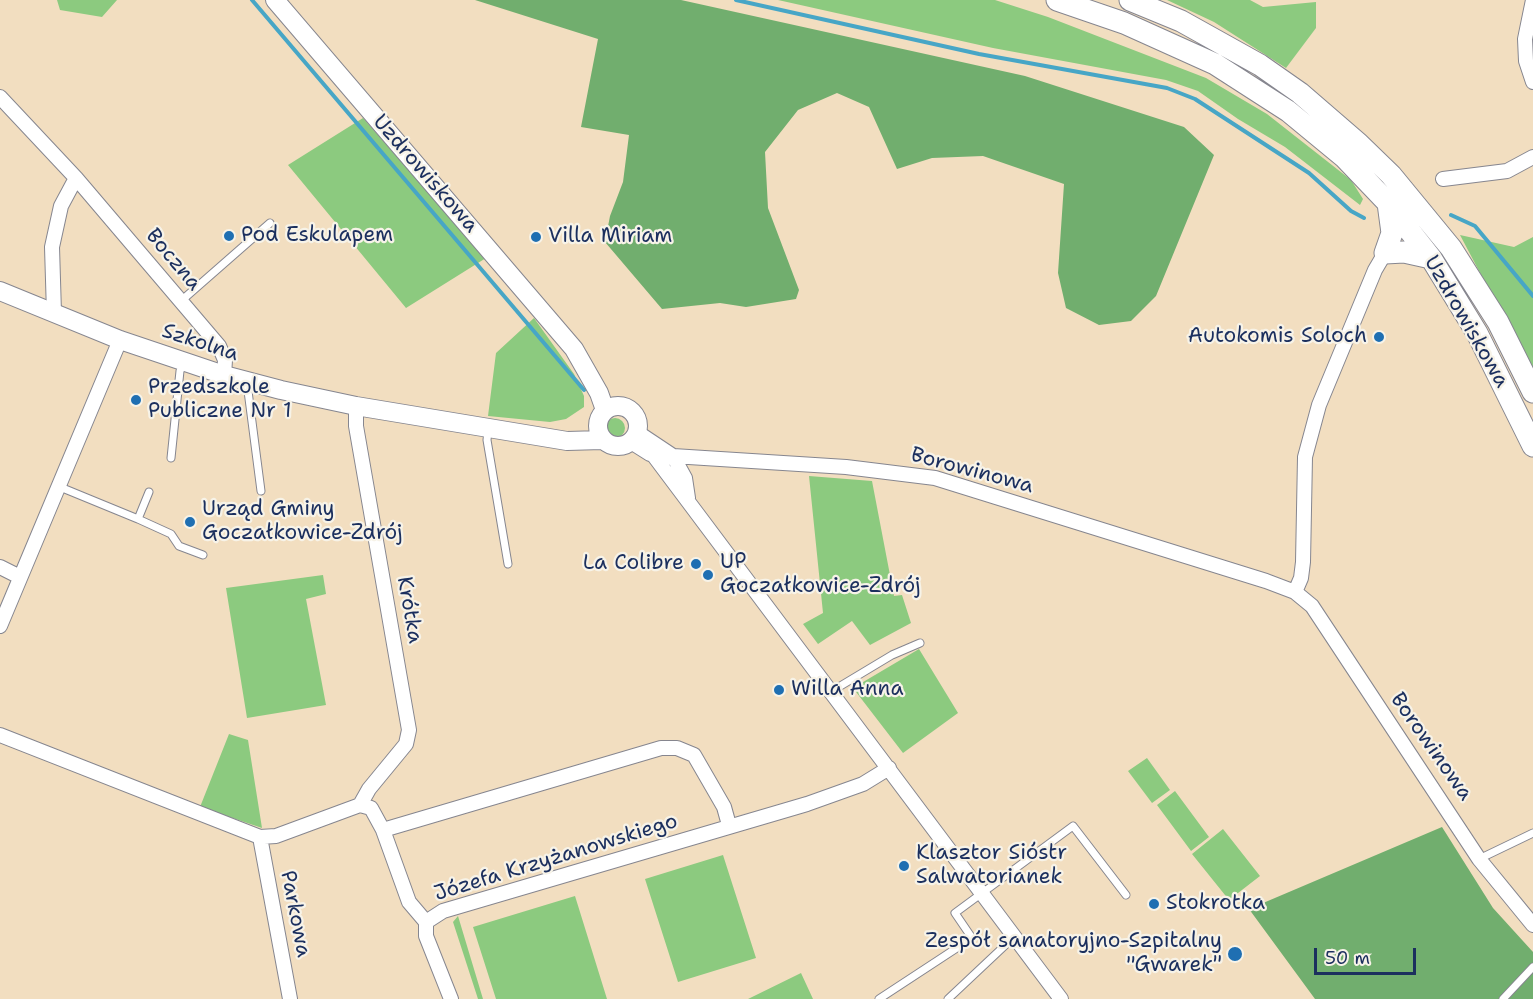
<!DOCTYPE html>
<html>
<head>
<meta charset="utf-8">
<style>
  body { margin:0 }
  #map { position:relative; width:1533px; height:999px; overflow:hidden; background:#f2dec0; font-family:"Shantell Sans",sans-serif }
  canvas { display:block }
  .scale { position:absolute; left:1314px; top:948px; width:102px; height:27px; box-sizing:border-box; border:3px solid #1b2f5e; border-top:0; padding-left:8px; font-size:18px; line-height:21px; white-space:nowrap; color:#1b2f5e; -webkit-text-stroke:4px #f7f3e8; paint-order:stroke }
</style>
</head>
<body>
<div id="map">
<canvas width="1533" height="999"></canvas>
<div class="scale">50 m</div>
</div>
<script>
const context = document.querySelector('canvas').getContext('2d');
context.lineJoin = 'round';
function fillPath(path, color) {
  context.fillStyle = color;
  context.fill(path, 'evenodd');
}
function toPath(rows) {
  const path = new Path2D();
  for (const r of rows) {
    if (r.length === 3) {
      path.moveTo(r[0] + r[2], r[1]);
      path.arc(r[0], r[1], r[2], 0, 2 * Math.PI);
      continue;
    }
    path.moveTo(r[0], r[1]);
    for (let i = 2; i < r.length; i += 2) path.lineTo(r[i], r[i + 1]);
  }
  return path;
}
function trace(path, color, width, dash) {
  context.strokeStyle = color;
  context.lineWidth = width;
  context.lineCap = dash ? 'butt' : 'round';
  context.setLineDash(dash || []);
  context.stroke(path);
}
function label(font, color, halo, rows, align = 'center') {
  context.font = font + ' "Shantell Sans",sans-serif';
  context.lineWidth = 4.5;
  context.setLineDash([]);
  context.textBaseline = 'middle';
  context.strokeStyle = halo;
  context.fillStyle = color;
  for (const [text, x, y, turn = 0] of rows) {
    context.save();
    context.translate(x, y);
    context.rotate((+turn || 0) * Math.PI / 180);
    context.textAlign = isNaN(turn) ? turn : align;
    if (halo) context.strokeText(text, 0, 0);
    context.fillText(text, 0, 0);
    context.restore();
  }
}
const green = toPath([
  [57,0,117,0,102,17,60,10],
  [778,0,995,0,1048,17,1206,78,1267,114,1351,180,1363,199,1360,205,1285,147,1238,119,1198,91,1166,80,993,48],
  [1167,0,1250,0,1263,7,1316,2,1316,28,1286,68,1214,22],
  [363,118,486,258,406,308,288,165],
  [1460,235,1514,247,1533,237,1533,373],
  [534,318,574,374,584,396,584,407,566,419,550,422,488,416,496,353],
  [615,428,10],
  [809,476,872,481,894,596,902,595,911,623,870,645,852,621,818,644,803,624,823,613],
  [323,575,326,594,306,599,326,705,247,718,226,588],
  [919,649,958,713,903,753,853,688],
  [229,734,248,740,262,828,200,807],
  [1147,758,1170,790,1152,803,1128,771],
  [1175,791,1209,837,1191,851,1157,805],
  [1223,829,1260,876,1229,900,1192,854],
  [723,855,756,958,678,982,645,879],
  [575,896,607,999,496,999,473,927],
  [458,916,483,999,478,999,453,922],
  [801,973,813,999,748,999]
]);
const forest = toPath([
  [475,0,681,0,1025,76,1184,127,1214,155,1156,296,1131,321,1099,325,1066,308,1058,273,1064,184,983,156,932,158,897,169,869,107,837,93,798,110,765,152,768,208,799,290,796,299,746,307,720,303,662,309,605,242,610,216,623,182,629,135,581,127,598,39],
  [1442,827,1493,908,1533,952,1533,999,1315,999,1249,909]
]);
const stream = toPath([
  [252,0,584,390],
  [736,0,979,54,1167,88,1195,99,1309,173,1351,211,1364,218],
  [1451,215,1475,226,1533,296]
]);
const lane = toPath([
  [181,301,270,223],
  [250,384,248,391,261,491],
  [488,430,487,440,508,564],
  [171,458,180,371,184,362],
  [60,487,138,519,149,492],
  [138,519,171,534,179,546,203,555],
  [832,691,892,655,920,643],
  [1479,859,1533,833],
  [879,999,972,938,955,913,1073,826,1126,895],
  [948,999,1015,936],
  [1503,999,1533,967]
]);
const street = toPath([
  [1533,82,1526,61,1525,39,1533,0],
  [0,97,76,178,219,346,225,360,224,375],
  [1443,179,1507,171,1533,157],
  [54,313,52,247,61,206,76,178],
  [356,406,356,426,409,730,406,744,369,789,360,805],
  [637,432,673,456,685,478,688,498],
  [631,442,650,454,664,459,673,456,846,467,935,478,1266,581,1295,592,1312,606,1479,859,1533,925],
  [654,456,1061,999],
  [0,567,20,577],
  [1295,592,1301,578,1303,562,1305,457,1319,405,1375,270,1385,253],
  [0,626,120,340],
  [0,735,260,837,276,836,360,805,371,808,383,830,409,902,426,922],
  [383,830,661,748,677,748,694,755,724,807,729,825],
  [260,837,290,999],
  [426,922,443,911,807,804,863,784,889,768],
  [426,922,426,936,451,999]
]);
const secondary = toPath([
  [275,0,574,349,599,393,605,410],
  [0,291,120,340,224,375,281,390,356,406,567,441,602,440],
  [618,426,20]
]);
const primary = toPath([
  [1057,0,1124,23,1215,64,1288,111,1345,158,1387,202,1431,258,1477,333,1533,446],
  [1130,0,1181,21,1260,65,1300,93,1359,144,1391,175,1451,248,1498,322,1533,392],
  [1388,203,1392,233,1385,253,1404,252,1431,258]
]);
const markers = [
  [229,236,6,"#1f6fb2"],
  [536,237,6,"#1f6fb2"],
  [1379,337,6,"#1f6fb2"],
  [136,400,6,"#1f6fb2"],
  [190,522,6,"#1f6fb2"],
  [696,564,6,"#1f6fb2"],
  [708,575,6,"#1f6fb2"],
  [779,690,6,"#1f6fb2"],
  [904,866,6,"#1f6fb2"],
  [1154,904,6,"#1f6fb2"],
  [1235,954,8,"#1f6fb2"]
];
const streetNames = [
  ["Uzdrowiskowa",425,174,49],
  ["Boczna",173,260,50],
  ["Uzdrowiskowa",1466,322,60],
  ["Szkolna",200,343,18],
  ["Borowinowa",972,471,15],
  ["Krótka",409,610,80],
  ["Borowinowa",1431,747,55],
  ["Józefa Krzyżanowskiego",556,858,-17],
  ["Parkowa",295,914,79]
];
const poiNames = [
  ["Pod Eskulapem",241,236],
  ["Villa Miriam",548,237],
  ["Autokomis Soloch",1367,337,"right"],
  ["Przedszkole",148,388],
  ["Publiczne Nr 1",148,412],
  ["Urząd Gminy",202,510],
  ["Goczałkowice-Zdrój",202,534],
  ["UP",720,563],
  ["Goczałkowice-Zdrój",720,587],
  ["La Colibre",684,564,"right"],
  ["Willa Anna",791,690],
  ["Klasztor Sióstr",916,854],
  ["Salwatorianek",916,878],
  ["Stokrotka",1166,904],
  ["Zespół sanatoryjno-Szpitalny",1222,942,"right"],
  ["\"Gwarek\"",1222,966,"right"]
];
fillPath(green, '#8cca7f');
fillPath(forest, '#71ae6e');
trace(stream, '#47a6c6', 4);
trace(lane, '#86868f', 9);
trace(street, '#86868f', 16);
trace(secondary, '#86868f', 20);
trace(primary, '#86868f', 23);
trace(lane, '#fff', 7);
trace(street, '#fff', 14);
trace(secondary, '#fff', 18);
trace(primary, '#fff', 21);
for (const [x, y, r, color] of markers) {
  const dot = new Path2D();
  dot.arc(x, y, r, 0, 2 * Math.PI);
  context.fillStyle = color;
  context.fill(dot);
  trace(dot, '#f7f3e8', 2);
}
label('21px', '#1b2f5e', '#f7f3e8', streetNames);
label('21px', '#1b2f5e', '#f7f3e8', poiNames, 'left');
</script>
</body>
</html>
